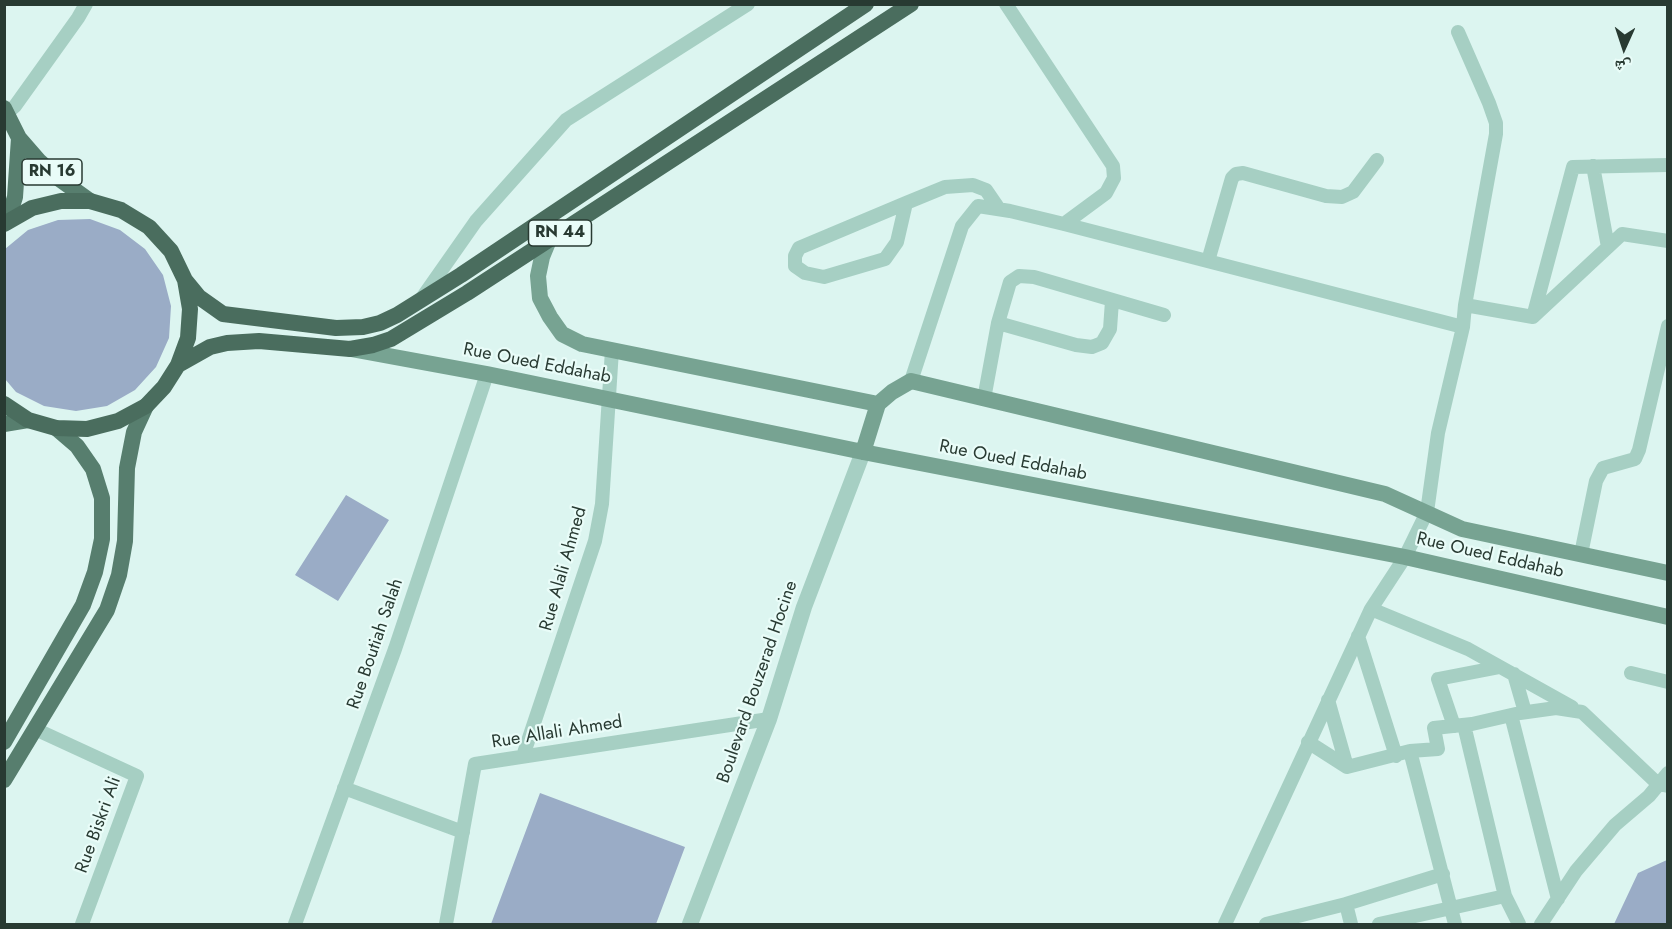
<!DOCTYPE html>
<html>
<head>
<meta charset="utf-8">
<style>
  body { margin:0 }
  #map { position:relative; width:1672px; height:929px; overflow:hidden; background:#dcf5f0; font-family:Jost,"Noto Naskh Arabic",sans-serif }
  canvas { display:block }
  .frame { position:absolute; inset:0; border:6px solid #283a32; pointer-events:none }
  .north { position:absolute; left:1594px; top:18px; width:60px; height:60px; -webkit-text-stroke:4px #e9fcf8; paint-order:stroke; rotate:183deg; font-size:16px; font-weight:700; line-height:24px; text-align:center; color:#283a32 }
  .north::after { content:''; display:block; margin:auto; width:21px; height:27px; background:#283a32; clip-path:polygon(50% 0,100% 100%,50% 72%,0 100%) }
</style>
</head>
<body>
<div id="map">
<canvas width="1672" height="929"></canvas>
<div class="frame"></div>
<div class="north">ش</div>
</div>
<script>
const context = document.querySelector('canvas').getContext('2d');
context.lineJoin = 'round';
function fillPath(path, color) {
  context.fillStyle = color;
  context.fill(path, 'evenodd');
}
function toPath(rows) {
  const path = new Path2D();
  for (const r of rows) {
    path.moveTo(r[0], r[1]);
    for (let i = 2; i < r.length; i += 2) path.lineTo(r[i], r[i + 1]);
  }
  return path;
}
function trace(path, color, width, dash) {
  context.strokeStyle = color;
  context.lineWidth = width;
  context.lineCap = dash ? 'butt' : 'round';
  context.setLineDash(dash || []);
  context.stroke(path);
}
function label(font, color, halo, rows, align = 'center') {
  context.font = font + ' Jost,sans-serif';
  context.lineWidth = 4.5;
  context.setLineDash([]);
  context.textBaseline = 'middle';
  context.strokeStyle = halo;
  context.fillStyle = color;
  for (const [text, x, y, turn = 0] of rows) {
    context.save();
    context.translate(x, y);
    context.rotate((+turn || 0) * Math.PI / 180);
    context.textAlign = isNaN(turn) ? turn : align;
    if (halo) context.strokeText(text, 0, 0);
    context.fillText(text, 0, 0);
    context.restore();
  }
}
const green = toPath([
  [90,219,120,230,145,249,163,275,171,306,169,338,156,367,135,390,107,406,76,411,44,406,16,392,5,379,5,249,28,230,58,220],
  [346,495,389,520,338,601,295,575],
  [540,793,685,847,656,924,491,924],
  [1667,860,1667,924,1614,924,1638,873]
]);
const minor = toPath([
  [1006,4,1113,166,1114,178,1106,193,1064,224],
  [1458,32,1489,103,1496,123,1496,134,1465,305],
  [7,113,15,106,78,18,86,4],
  [1593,166,1608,247],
  [906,203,897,242,885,259,824,277,805,273,795,266,795,256,799,248,906,203,945,187,973,185,986,190,999,209],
  [1208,261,1232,178,1236,174,1243,173,1326,196,1342,197,1353,192,1377,160],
  [422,298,476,221,566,120,748,4],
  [1533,317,1573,167,1668,165],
  [998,323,1076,345,1092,347,1102,343,1110,329,1112,301],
  [911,381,962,226,978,206,1010,211,1064,224,1463,327],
  [984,399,998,323,1010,282,1019,276,1034,277,1164,315],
  [1581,554,1596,481,1603,468,1635,459,1639,450,1668,326],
  [1371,609,1468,649,1572,707],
  [1358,636,1396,756],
  [1631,673,1668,682],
  [1514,674,1525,712],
  [1328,700,1347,767],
  [1511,715,1558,899],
  [1464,725,1505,896],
  [1454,726,1438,679,1500,667],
  [35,729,137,776,82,924],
  [1308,742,1347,767,1410,751,1455,924],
  [1410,751,1438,749,1434,728,1472,724,1520,713,1556,708,1582,712,1658,784,1668,786],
  [523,756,595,541,602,504,612,350],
  [344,788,463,832],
  [1346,904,1443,874],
  [295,924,395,649,487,374],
  [446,924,475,764,769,719],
  [1225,924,1371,609,1405,557,1427,512,1438,433,1463,327,1465,305,1533,317,1622,234,1668,241],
  [1266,924,1346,904,1351,924],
  [1379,924,1505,896,1519,924],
  [1541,924,1576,871,1615,825,1649,796,1668,773]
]);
const tertiary = toPath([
  [690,924,769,719,804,607,863,452]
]);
const secondary = toPath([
  [549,240,542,257,538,276,540,298,550,317,562,334,582,344,878,404,892,392,911,381,1385,494,1462,529,1668,573],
  [351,349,487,374,863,452,1405,557,1668,617],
  [863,452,878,404]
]);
const primary = toPath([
  [4,108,19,138,39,161,58,178,90,201],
  [7,222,15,197,19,138],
  [4,424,28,420],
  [4,742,83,605,95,572,102,539,102,498,93,469,77,446,56,428],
  [4,780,107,610,119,575,125,541,127,468,134,432,146,406]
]);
const trunk = toPath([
  [4,224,32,208,61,201,90,201,121,210,149,227,171,251,185,280,190,309,188,338,178,365,164,387,146,406,118,421,87,429,56,428,28,420,4,404],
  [185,280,199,297,223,314,336,328,363,327,380,323,397,315,461,275,866,4],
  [178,365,210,347,227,343,259,341,350,349,373,345,391,339,467,293,911,4]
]);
const shields = [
  [52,172,60],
  [560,233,63]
];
const shieldNames = [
  ["RN 16",52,172],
  ["RN 44",560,233]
];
const streetNames = [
  ["Rue Oued Eddahab",537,364,11],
  ["Rue Oued Eddahab",1013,461,11],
  ["Rue Oued Eddahab",1490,556,13],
  ["Rue Alali Ahmed",564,569,-74],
  ["Rue Boutiah Salah",376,644,-71],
  ["Boulevard Bouzerad Hocine",758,682,-71],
  ["Rue Allali Ahmed",557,733,-9],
  ["Rue Biskri Ali",99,825,-70]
];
fillPath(green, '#9aacc6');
trace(minor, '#a6cfc3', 14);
trace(tertiary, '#a6cfc3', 16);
trace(secondary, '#77a392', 16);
trace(primary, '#577e6e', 16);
trace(trunk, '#4a6d5e', 16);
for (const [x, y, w] of shields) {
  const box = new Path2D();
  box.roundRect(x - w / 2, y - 13, w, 26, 4.5);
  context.fillStyle = '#e9fcf8';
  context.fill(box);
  trace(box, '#283a32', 1.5);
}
label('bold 16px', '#283a32', null, shieldNames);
label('18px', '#283a32', '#e9fcf8', streetNames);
</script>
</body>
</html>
